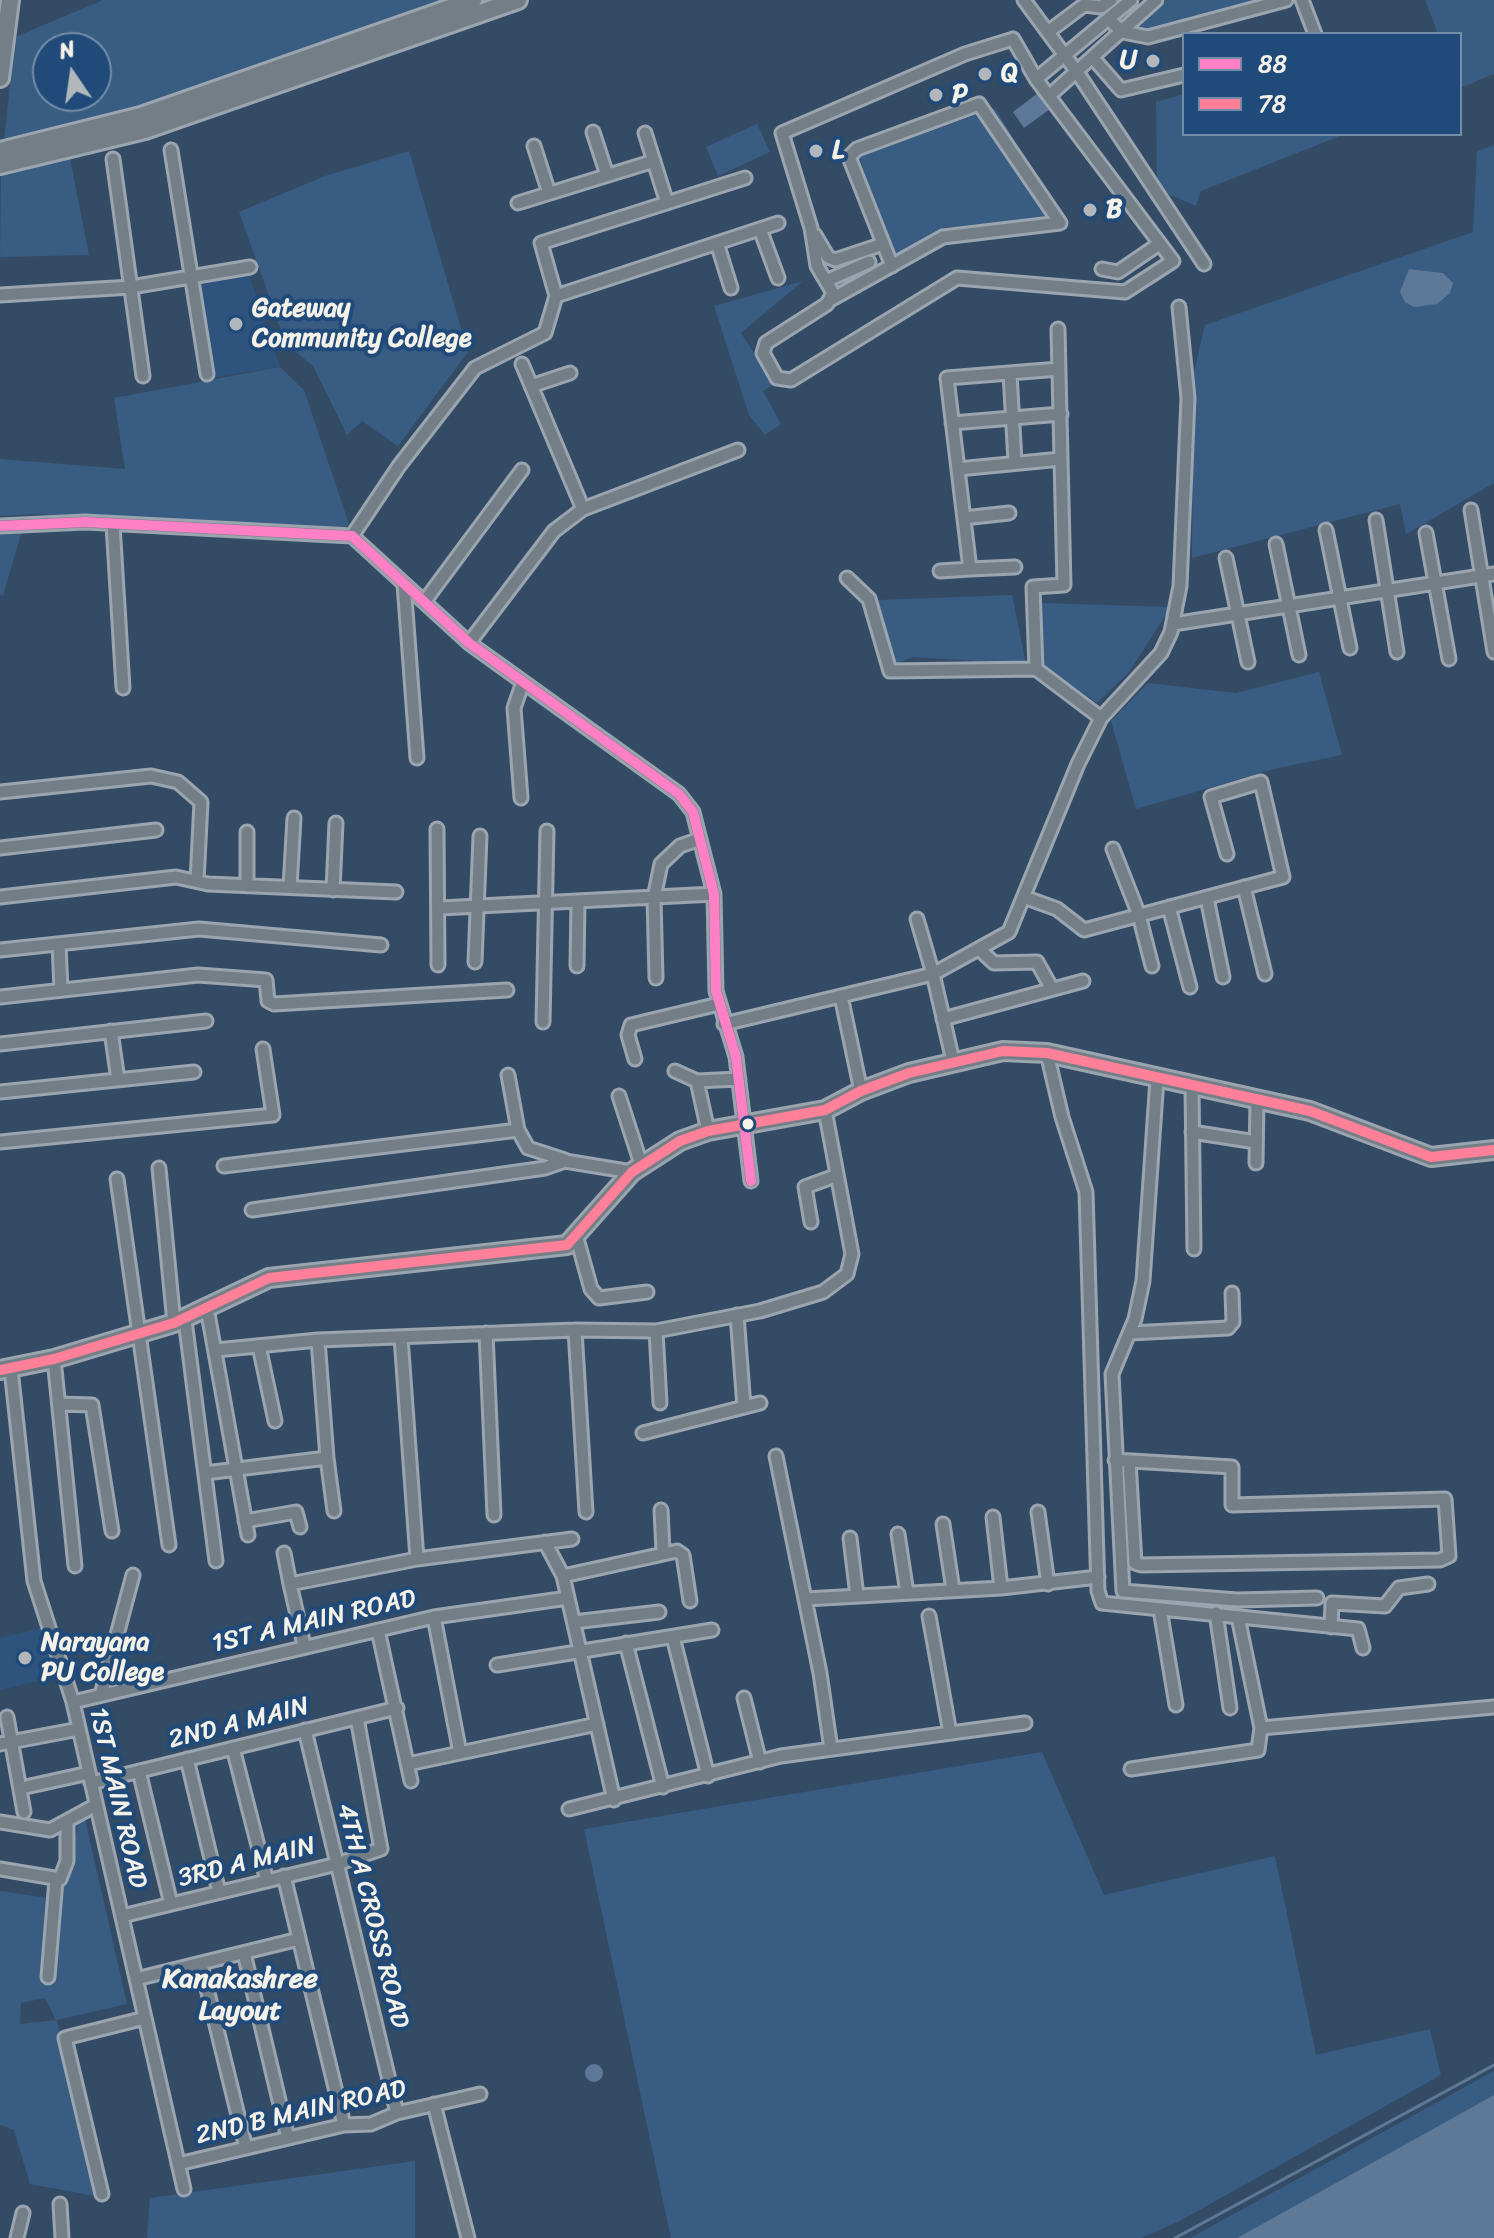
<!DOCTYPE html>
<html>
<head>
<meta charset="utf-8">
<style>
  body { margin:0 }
  #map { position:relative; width:1494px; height:2238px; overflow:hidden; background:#344b65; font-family:Sriracha,sans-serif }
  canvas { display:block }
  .legend { position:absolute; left:1182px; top:32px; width:280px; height:104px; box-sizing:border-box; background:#1f4a7a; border:2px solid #748da6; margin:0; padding:10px 14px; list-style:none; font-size:24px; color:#f4f1e8 }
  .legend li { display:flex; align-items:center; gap:16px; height:40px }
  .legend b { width:40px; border:2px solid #748da6 }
  .north { position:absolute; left:32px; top:32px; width:80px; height:80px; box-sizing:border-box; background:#1f4a7a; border:2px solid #748da6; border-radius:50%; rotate:347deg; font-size:22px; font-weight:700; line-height:32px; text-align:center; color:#f4f1e8 }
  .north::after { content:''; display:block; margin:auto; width:28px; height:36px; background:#b1b7ba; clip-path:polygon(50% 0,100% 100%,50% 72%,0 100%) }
</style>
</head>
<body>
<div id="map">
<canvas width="1494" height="2238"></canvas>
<ul class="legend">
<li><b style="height:10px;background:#ff80c5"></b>88</li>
<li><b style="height:10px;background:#ff8098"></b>78</li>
</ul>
<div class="north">N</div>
</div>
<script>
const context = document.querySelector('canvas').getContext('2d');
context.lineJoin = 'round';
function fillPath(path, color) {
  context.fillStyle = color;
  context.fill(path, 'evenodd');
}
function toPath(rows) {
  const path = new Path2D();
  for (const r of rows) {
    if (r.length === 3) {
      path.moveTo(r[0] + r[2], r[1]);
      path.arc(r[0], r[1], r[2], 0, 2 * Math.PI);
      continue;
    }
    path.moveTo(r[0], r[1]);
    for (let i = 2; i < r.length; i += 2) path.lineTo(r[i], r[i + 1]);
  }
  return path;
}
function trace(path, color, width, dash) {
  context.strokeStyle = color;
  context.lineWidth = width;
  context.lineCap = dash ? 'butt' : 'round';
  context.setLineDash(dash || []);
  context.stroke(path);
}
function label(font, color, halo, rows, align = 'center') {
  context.font = font + ' Sriracha,sans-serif';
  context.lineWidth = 8;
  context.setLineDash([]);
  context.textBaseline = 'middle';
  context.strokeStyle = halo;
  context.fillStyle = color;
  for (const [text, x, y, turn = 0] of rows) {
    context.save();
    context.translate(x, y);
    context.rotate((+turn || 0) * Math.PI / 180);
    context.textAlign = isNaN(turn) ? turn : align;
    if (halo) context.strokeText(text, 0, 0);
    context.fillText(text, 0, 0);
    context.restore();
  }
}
const built = toPath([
  [249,274,280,367,215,377,199,281],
  [42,1628,54,1677,0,1690,0,1638]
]);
const green = toPath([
  [103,0,452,0,183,96,4,142,15,37],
  [48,48,96,48,96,96,48,96],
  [1167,0,1280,0,1146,34,1140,26],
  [1425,0,1494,0,1494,74,1460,88,1460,34,1432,34,1437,31],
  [1184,94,1184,134,1345,134,1201,191,1196,206,1157,189,1156,102],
  [995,108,1066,227,946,227,894,255,859,157],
  [757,124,770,152,718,176,706,147],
  [1494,145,1494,483,1406,534,1400,504,1192,558,1193,376,1205,325,1473,232,1477,151],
  [409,151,468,352,398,446,362,421,347,435,313,366,286,344,239,212,325,176],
  [70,158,89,255,0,257,1,174],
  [803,281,741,333,774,384,763,391,781,424,765,435,749,415,714,306],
  [280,367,304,390,349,524,343,531,35,514,0,516,0,459,125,469,114,398],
  [22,530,3,596,0,595,0,531],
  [1012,595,1026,664,912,657,896,664,878,600],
  [1040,603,1171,607,1129,672,1097,703,1042,665],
  [1319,672,1342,755,1278,768,1136,809,1111,721,1148,683,1236,693],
  [1042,1752,1104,1895,1275,1856,1316,2055,1430,2029,1441,2075,1178,2222,1141,2238,671,2238,584,1829],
  [85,1819,127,2004,57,2020,95,2196,30,2184,14,2130,0,2125,0,1891,61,1900,79,1821],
  [45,1998,56,2020,20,2024,21,2003],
  [1494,2071,1494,2095,1237,2238,1190,2238],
  [415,2161,415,2238,147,2238,150,2198]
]);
const water = toPath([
  [1038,93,1050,109,1024,128,1013,112],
  [1409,269,1443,273,1453,283,1450,293,1437,304,1414,307,1405,302,1400,292],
  [594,2073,9],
  [1494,2095,1494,2238,1237,2238]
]);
const stream = toPath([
  [1175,2238,1494,2065]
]);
const street = toPath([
  [1024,0,1077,72,1204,264],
  [1302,0,1315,34],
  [1108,19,1123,32,1148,37,1286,0],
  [1048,32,1084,5,1101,7,1111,0],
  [1013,39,1036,79,1173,261,1125,292,957,278,791,380,777,378,763,353,766,343,827,304,833,293,817,266,811,228,782,133,965,54,1013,39],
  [1093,58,1121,90,1184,75],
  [1036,79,1131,0],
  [1049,96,1156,0],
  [593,132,607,175],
  [645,133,667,203],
  [534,146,549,193],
  [171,150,207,374],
  [113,159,143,376],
  [518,203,654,161],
  [760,229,778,278],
  [815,235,828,257,835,260,883,244],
  [717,243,731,288],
  [1102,269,1118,272,1159,244],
  [826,281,869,262],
  [0,295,131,287,250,267],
  [556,296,778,223],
  [830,300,943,237,1060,223,979,104,857,149,849,157,892,266],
  [522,364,583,509],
  [1010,373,1015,462],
  [531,386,570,373],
  [952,423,1061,414],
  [958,469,1061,459,1058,329],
  [1471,510,1494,652],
  [964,518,1009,513],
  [1376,520,1397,652],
  [113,524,123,688],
  [0,526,85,522,352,536,469,643,679,794,693,812,714,894,716,991,736,1057,751,1181],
  [1326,530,1350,648],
  [1426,533,1449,659],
  [352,536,399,466,475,368,545,333,556,296,541,243,745,178],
  [1276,544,1299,655],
  [1226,558,1248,662],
  [970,569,1015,567],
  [940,571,970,569,947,378,1059,369],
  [847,578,869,599,890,671,1036,669,1101,718],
  [404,584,417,758],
  [424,602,522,470],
  [1173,624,1494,574],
  [469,643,554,531,583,509,738,450],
  [1036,669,1033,587,1064,585,1061,459],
  [0,792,151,776,178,782,201,802,197,881],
  [521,798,514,708,523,682],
  [437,829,438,965],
  [247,832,247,886],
  [0,848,156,830],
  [1113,849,1139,915,1152,966],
  [290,887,294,818],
  [1244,887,1265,974],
  [333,890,336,823],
  [0,897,176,877,208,884,396,892],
  [1024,897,1057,909,1084,930,1283,877,1261,782,1211,797,1227,854],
  [1207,898,1223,977],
  [1169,907,1190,987],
  [440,908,714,894],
  [59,944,61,990],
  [979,949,994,963,1037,962,1052,989],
  [0,950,199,929,381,945],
  [475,962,480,836],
  [577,966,578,902],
  [656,978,654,898,661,864,680,846,700,839],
  [841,996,861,1091],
  [0,997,198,975,266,980,268,1001,274,1004,507,990],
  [943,1019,1083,981],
  [543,1022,547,831],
  [724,1024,933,974,917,919],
  [111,1031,118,1080],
  [0,1044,206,1021],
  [1047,1053,1062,1117,1086,1192,1098,1591,1102,1603,1358,1629,1363,1648],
  [635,1059,628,1035,631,1025,719,1004],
  [953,1061,933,974,1009,932,1078,764,1101,718,1161,653,1171,632,1180,586,1188,398,1179,307],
  [675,1071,697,1081,739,1079],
  [508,1075,518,1130],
  [1157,1079,1143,1281,1135,1319,1112,1374,1123,1591,1237,1600,1317,1598],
  [697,1081,708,1131],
  [1192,1087,1194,1249],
  [0,1092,194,1072],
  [619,1096,641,1164],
  [1192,1132,1256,1142],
  [0,1142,273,1115,263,1049],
  [1256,1163,1257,1100],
  [224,1166,518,1130,528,1148,565,1160],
  [159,1168,174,1323],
  [117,1179,169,1545],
  [252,1210,545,1168,565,1161,632,1172],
  [811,1222,805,1187,835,1176],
  [576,1235,591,1289,599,1298,647,1292],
  [207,1308,248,1535],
  [737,1315,744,1407],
  [185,1320,216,1561],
  [575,1330,586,1512],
  [656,1331,660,1403],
  [486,1333,494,1515],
  [1130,1333,1228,1328,1233,1322,1232,1293],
  [401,1337,417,1559],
  [318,1340,327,1458],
  [259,1346,275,1421],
  [216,1350,318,1340,575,1330,656,1331,760,1311,823,1292,847,1274,852,1254,825,1110],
  [54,1359,75,1566],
  [11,1369,34,1581,73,1702,184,2189],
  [59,1404,92,1405,112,1531],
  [643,1433,760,1403],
  [776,1456,820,1673,831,1749],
  [1115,1460,1232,1467,1232,1505,1445,1499,1449,1556,1440,1560,1141,1565,1135,1563,1129,1461],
  [205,1473,327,1458,334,1511],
  [661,1510,663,1551],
  [1038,1512,1048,1584],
  [993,1517,1001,1588],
  [245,1521,296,1512,300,1527],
  [943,1524,953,1590],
  [898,1534,907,1593],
  [850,1538,857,1596],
  [545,1542,563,1576,614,1800],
  [284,1553,290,1584],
  [563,1576,677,1551,683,1555,690,1601],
  [806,1599,1001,1588,1098,1577],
  [1160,1609,1176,1705],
  [1216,1613,1230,1708],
  [929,1616,950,1733],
  [434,1617,460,1753],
  [1238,1617,1261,1728,1494,1707],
  [574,1622,659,1612],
  [1331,1627,1332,1603,1385,1606,1399,1588,1428,1584],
  [378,1630,411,1781],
  [673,1637,708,1776],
  [626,1643,663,1787],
  [304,1645,290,1584,417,1559,572,1539],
  [497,1665,712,1630],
  [101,1695,133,1575],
  [744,1698,760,1762],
  [73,1702,434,1617,568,1598],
  [7,1717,24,1812],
  [305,1730,397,2113],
  [0,1744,79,1729],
  [233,1748,267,1881],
  [187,1759,219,1892],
  [408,1764,597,1724],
  [1131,1769,1258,1750,1261,1728],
  [139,1771,171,1904],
  [91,1783,397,1708],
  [21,1788,89,1773],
  [569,1809,781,1756,1025,1723],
  [0,1822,50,1830,96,1805],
  [0,1869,60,1879,67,1861,67,1823],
  [284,1876,344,2125],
  [122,1916,337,1864,381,1849,357,1718],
  [244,1953,288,2138],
  [201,1964,246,2148],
  [48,1977,56,1880],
  [136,1979,299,1939],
  [434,2104,468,2238],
  [178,2164,344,2125,371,2124,397,2113,480,2094],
  [102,2194,65,2038,145,2018],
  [60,2204,62,2238],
  [17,2238,23,2213]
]);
const secondary = toPath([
  [0,78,10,0],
  [0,151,141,116,473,0],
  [0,165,145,130,518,0],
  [0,1370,54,1359,174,1323,269,1278,567,1245,632,1172,680,1141,708,1131,825,1110,861,1091,909,1073,1003,1051,1047,1053,1310,1111,1431,1157,1494,1150]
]);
const bus1 = toPath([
  [0,526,85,522,352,536,469,643,679,794,693,812,714,894,716,991,736,1057,751,1181]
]);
const bus2 = toPath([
  [0,1370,54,1359,174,1323,269,1278,567,1245,632,1172,680,1141,708,1131,825,1110,861,1091,909,1073,1003,1051,1047,1053,1310,1111,1431,1157,1494,1150]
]);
const markers = [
  [1153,61,8,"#b1b7ba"],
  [985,74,8,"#b1b7ba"],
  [936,95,8,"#b1b7ba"],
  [816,151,8,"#b1b7ba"],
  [1090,210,8,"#b1b7ba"],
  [236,324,8,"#b1b7ba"],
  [748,1124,7,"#f4f1e8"],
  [25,1658,8,"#b1b7ba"]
];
const poiNames = [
  ["U",1137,61,"right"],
  ["Q",1001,74],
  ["P",952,95],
  ["L",832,151],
  ["B",1106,210],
  ["Gateway",252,309],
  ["Community College",252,339],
  ["Narayana",41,1643],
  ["PU College",41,1673]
];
const streetNames = [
  ["1ST A MAIN ROAD",314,1622,-13],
  ["2ND A MAIN",239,1724,-14],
  ["1ST MAIN ROAD",117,1798,77],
  ["3RD A MAIN",247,1863,-14],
  ["4TH A CROSS ROAD",372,1916,76],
  ["2ND B MAIN ROAD",301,2113,-13]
];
const neighbourhoodNames = [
  ["Kanakashree",240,1980],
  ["Layout",240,2012]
];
fillPath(built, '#2e547d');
fillPath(green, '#395c83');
fillPath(water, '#5e7998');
trace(stream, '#5e7998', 3);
trace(street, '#9ba5af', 17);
trace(secondary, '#9ba5af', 22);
trace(street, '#737e87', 11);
trace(secondary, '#737e87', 16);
trace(bus1, '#ff80c5', 10);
trace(bus2, '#ff8098', 10);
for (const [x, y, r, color] of markers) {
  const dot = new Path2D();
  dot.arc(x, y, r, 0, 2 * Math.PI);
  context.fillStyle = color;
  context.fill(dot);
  trace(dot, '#1f4a7a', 3);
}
label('bold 26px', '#f4f1e8', '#1f4a7a', poiNames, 'left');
label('26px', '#f4f1e8', '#1f4a7a', streetNames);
label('bold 28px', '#f4f1e8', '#1f4a7a', neighbourhoodNames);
</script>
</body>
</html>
